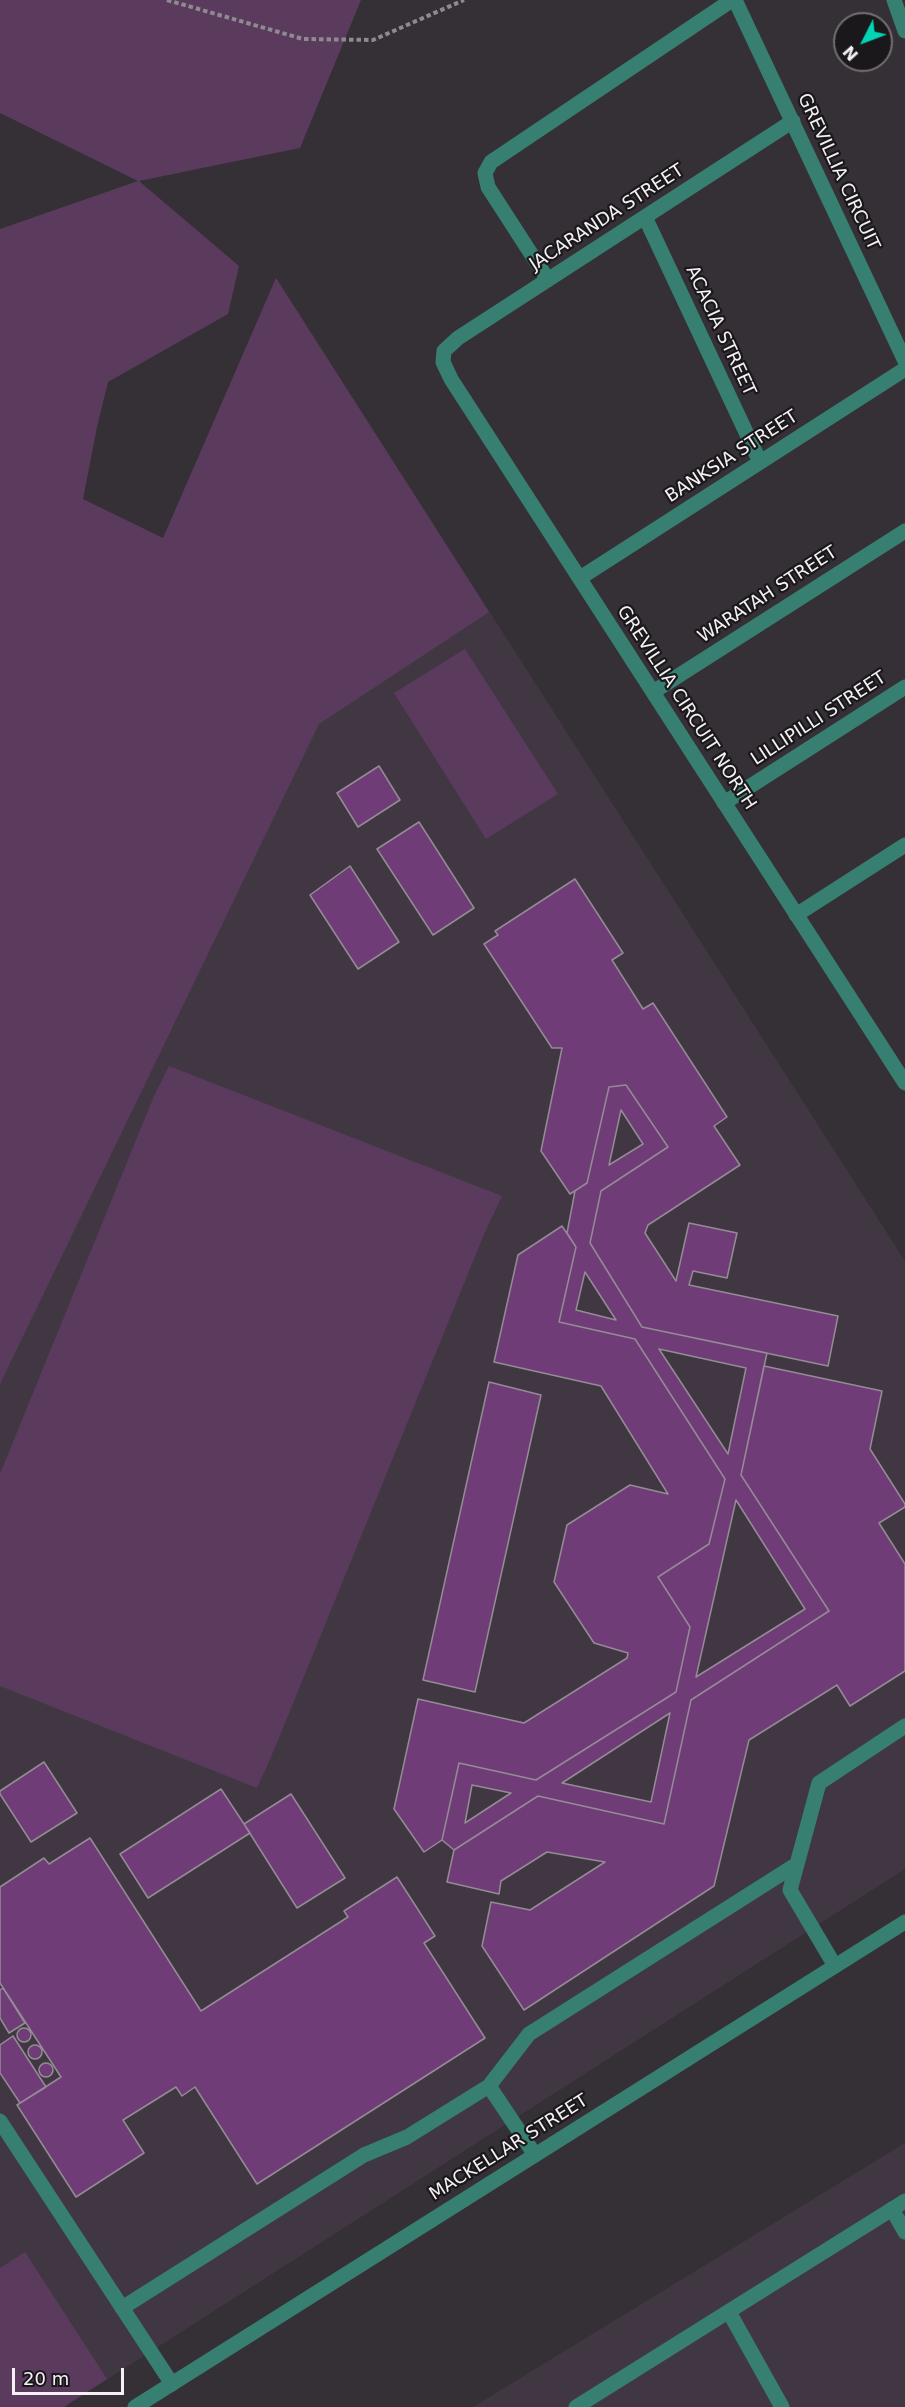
<!DOCTYPE html>
<html>
<head>
<meta charset="utf-8">
<style>
  body { margin:0 }
  #map { position:relative; width:905px; height:2407px; overflow:hidden; background:#352f36; font-family:"DejaVu Sans",sans-serif }
  canvas { display:block }
  .north { position:absolute; left:833px; top:12px; width:60px; height:60px; box-sizing:border-box; background:#1b181b; border:2px solid #726e72; border-radius:50%; rotate:228deg; font-size:16px; font-weight:700; line-height:24px; text-align:center; color:#f4f0f4 }
  .north::after { content:''; display:block; margin:auto; width:21px; height:27px; background:#01d5b6; clip-path:polygon(50% 0,100% 100%,50% 72%,0 100%) }
  .scale { position:absolute; left:12px; top:2368px; width:112px; height:27px; box-sizing:border-box; border:3px solid #f4f0f4; border-top:0; padding-left:8px; font-size:18px; line-height:21px; white-space:nowrap; color:#f4f0f4; -webkit-text-stroke:4px #1b181b; paint-order:stroke }
</style>
</head>
<body>
<div id="map">
<canvas width="905" height="2407"></canvas>
<div class="north">N</div>
<div class="scale">20 m</div>
</div>
<script>
const context = document.querySelector('canvas').getContext('2d');
context.lineJoin = 'round';
function fillPath(path, color) {
  context.fillStyle = color;
  context.fill(path, 'evenodd');
}
function toPath(rows) {
  const path = new Path2D();
  for (const r of rows) {
    if (r.length === 3) {
      path.moveTo(r[0] + r[2], r[1]);
      path.arc(r[0], r[1], r[2], 0, 2 * Math.PI);
      continue;
    }
    path.moveTo(r[0], r[1]);
    for (let i = 2; i < r.length; i += 2) path.lineTo(r[i], r[i + 1]);
  }
  return path;
}
function trace(path, color, width, dash) {
  context.strokeStyle = color;
  context.lineWidth = width;
  context.lineCap = dash ? 'butt' : 'round';
  context.setLineDash(dash || []);
  context.stroke(path);
}
function label(font, color, halo, rows, align = 'center') {
  context.font = font + ' "DejaVu Sans",sans-serif';
  context.lineWidth = 4.5;
  context.setLineDash([]);
  context.textBaseline = 'middle';
  context.strokeStyle = halo;
  context.fillStyle = color;
  for (const [text, x, y, turn = 0] of rows) {
    context.save();
    context.translate(x, y);
    context.rotate((+turn || 0) * Math.PI / 180);
    context.textAlign = isNaN(turn) ? turn : align;
    if (halo) context.strokeText(text, 0, 0);
    context.fillText(text, 0, 0);
    context.restore();
  }
}
const built = toPath([
  [276,278,905,1261,905,1869,64,2407,0,2407,0,943],
  [905,2143,905,2407,473,2407]
]);
const green = toPath([
  [0,0,361,0,300,148,139,181,239,266,228,314,108,382,97,427,83,499,163,538,276,278,489,612,319,724,0,1384,0,229,138,181,0,113],
  [465,649,558,794,486,839,394,693],
  [169,1066,502,1196,485,1232,274,1750,257,1788,0,1686,0,1474,154,1096],
  [25,2252,107,2379,64,2407,0,2407,0,2268]
]);
const building = toPath([
  [379,766,400,800,358,827,337,793,379,766],
  [419,822,474,908,433,935,377,849,419,822],
  [350,866,399,942,358,969,310,895,350,866],
  [575,879,623,953,612,960,643,1009,653,1003,727,1117,714,1126,740,1165,648,1225,645,1233,676,1281,689,1223,737,1233,727,1278,693,1271,689,1285,838,1316,828,1366,642,1327,590,1243,601,1191,668,1147,626,1085,609,1087,587,1183,570,1194,541,1151,562,1048,552,1048,484,944,498,935,495,931,575,879],
  [626,1085,668,1147,601,1191,590,1243,642,1327,767,1353,741,1475,829,1611,691,1700,664,1824,538,1796,454,1850,442,1840,459,1763,536,1780,676,1692,690,1627,658,1577,709,1544,725,1479,635,1339,559,1322,576,1247,567,1233,575,1191,587,1183,609,1087,626,1085],
  [621,1110,643,1144,609,1165,621,1110],
  [585,1272,616,1320,576,1310,585,1272],
  [659,1349,746,1368,728,1454,659,1349],
  [736,1500,805,1609,696,1677,736,1500],
  [670,1713,651,1802,562,1783,670,1713],
  [472,1785,511,1793,465,1823,472,1785],
  [562,1226,576,1247,559,1322,635,1339,725,1479,709,1544,658,1577,690,1627,676,1692,536,1780,459,1763,442,1840,424,1852,394,1809,418,1699,524,1723,627,1658,628,1653,594,1643,554,1582,567,1525,630,1485,668,1494,601,1386,494,1362,518,1255,562,1226],
  [764,1366,882,1391,870,1449,905,1504,905,1507,879,1523,905,1564,905,1671,850,1706,837,1685,749,1740,714,1886,524,2010,482,1946,491,1902,530,1910,605,1862,547,1852,501,1881,499,1894,447,1882,454,1850,538,1796,664,1824,691,1700,829,1611,741,1475,764,1366],
  [489,1382,541,1395,475,1692,423,1680,489,1382],
  [44,1762,77,1813,31,1842,0,1794,0,1791,44,1762],
  [221,1789,250,1833,148,1898,120,1854,221,1789],
  [291,1794,345,1878,297,1908,244,1824,291,1794],
  [90,1838,201,2011,348,1917,344,1911,397,1877,435,1936,424,1943,485,2038,257,2184,195,2087,182,2096,176,2087,123,2120,144,2153,76,2197,17,2105,61,2077,0,1983,0,1887,44,1858,49,1864,90,1838],
  [3,1988,25,2023,9,2033,0,2018,0,1990,3,1988],
  [24,2035,7],
  [13,2036,46,2087,20,2103,0,2073,0,2045,13,2036],
  [35,2052,7],
  [46,2070,7]
]);
const path = toPath([
  [167,0,303,39,373,40,464,0]
]);
const lane = toPath([
  [835,1966,790,1890,819,1783,905,1726],
  [489,2086,529,2034,797,1864],
  [0,2121,172,2384],
  [892,2209,905,2232],
  [122,2308,364,2155,407,2137,489,2086,535,2155],
  [729,2312,782,2407]
]);
const street = toPath([
  [735,0,905,361],
  [894,0,905,31],
  [793,121,458,338,444,351,443,362,451,379,905,1083],
  [645,217,760,462],
  [548,280,488,187,485,173,491,162,732,0],
  [580,578,905,369],
  [653,692,905,531],
  [724,803,905,687],
  [796,915,905,845],
  [135,2407,905,1922],
  [576,2407,905,2201]
]);
const streetNames = [
  ["GREVILLIA CIRCUIT",838,172,65],
  ["JACARANDA STREET",607,218,-33],
  ["ACACIA STREET",720,331,65],
  ["BANKSIA STREET",732,457,-33],
  ["WARATAH STREET",768,595,-33],
  ["GREVILLIA CIRCUIT NORTH",686,708,57],
  ["LILLIPILLI STREET",819,719,-33],
  ["MACKELLAR STREET",509,2148,-32]
];
fillPath(built, '#413743');
fillPath(green, '#5a3b5e');
fillPath(building, '#703c78');
trace(building, '#938c94', 1.5);
trace(path, '#8f8a8f', 4, [4.5, 3]);
trace(lane, '#378071', 15);
trace(street, '#378071', 15);
label('18px', '#f4f0f4', '#1b181b', streetNames);
</script>
</body>
</html>
